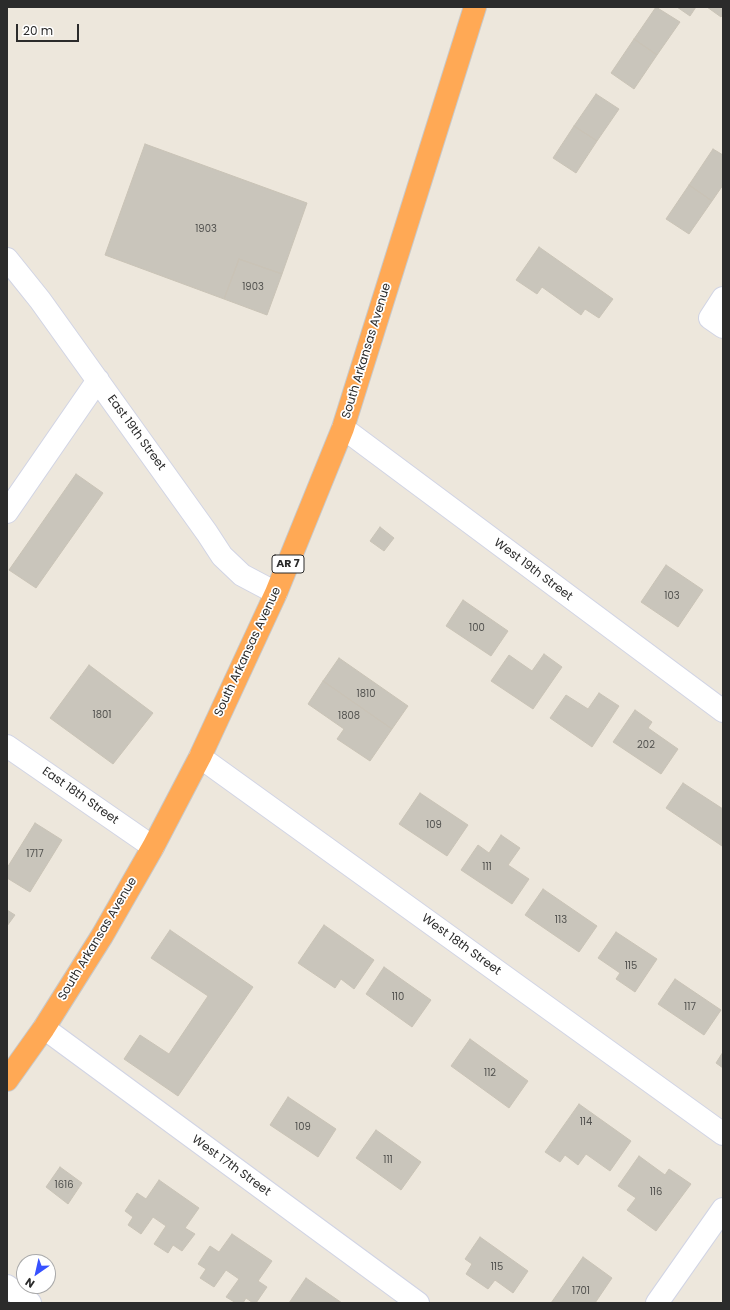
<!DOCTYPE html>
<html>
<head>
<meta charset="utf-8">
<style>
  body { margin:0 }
  #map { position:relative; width:730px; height:1310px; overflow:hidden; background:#ede7dc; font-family:Poppins,sans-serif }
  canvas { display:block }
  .frame { position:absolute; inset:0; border:8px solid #2b2b2b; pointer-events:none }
  .north { position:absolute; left:16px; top:1254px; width:40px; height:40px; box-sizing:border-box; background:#fff; border:1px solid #aaa; border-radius:50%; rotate:214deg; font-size:11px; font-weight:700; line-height:16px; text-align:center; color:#2b2b2b }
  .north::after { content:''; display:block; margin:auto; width:14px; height:18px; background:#3751ff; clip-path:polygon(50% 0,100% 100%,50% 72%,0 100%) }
  .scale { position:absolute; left:16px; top:24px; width:63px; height:18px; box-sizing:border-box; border:2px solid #2b2b2b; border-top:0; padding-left:5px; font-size:12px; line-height:14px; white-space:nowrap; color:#2b2b2b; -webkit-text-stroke:3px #fff; paint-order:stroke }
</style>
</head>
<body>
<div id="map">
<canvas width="730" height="1310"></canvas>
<div class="frame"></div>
<div class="north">N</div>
<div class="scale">20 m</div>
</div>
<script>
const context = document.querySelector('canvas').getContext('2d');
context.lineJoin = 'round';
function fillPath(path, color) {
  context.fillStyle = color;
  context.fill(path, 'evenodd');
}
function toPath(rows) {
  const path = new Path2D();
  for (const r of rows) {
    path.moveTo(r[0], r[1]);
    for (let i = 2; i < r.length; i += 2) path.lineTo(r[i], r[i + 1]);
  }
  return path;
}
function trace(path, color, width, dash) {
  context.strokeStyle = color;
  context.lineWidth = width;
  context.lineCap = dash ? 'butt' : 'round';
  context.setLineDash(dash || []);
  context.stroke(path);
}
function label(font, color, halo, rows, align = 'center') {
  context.font = font + ' Poppins,sans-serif';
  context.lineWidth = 3.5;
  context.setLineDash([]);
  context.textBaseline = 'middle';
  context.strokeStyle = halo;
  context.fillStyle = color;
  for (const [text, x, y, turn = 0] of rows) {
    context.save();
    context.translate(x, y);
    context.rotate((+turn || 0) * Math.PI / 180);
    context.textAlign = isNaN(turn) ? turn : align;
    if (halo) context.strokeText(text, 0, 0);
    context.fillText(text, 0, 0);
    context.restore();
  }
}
const building = toPath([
  [656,7,680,22,657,55,634,39,656,7],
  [677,7,696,7,690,16,677,7],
  [707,7,723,7,723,14,721,17,707,7],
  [634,39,657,55,634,89,611,73,634,39],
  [596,94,619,109,597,141,574,126,596,94],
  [574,126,597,141,576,173,553,158,574,126],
  [145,144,307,203,282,274,239,259,224,299,105,255,145,144],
  [713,149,723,155,723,185,712,201,689,185,713,149],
  [689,185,712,201,689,234,666,219,689,185],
  [539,247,613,299,599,318,585,309,581,315,542,287,537,294,516,280,539,247],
  [239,259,282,274,267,315,224,299,239,259],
  [76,474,103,493,36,588,9,570,76,474],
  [380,527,394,538,384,551,370,541,380,527],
  [666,565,703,590,678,627,641,602,666,565],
  [463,600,508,631,491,656,446,626,463,600],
  [544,654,562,667,533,709,491,681,509,655,532,671,544,654],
  [339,658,408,706,392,729,323,681,339,658],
  [89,665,153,713,113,764,50,718,89,665],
  [323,681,392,729,370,761,337,739,344,729,308,704,323,681],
  [599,693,619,706,592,747,550,718,566,695,588,709,599,693],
  [635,710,652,722,648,728,678,749,661,774,613,742,635,710],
  [683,783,723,809,722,846,666,808,683,783],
  [420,793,468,825,447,856,399,824,420,793],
  [35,823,62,840,30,892,7,878,7,868,35,823],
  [501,835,520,848,508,865,529,879,512,904,461,870,478,845,489,853,501,835],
  [543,889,597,926,579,952,525,915,543,889],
  [7,910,15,915,7,926,7,910],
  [324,925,374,960,354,989,341,979,335,988,298,963,324,925],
  [170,930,253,987,178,1096,124,1059,140,1035,169,1054,208,996,151,958,170,930],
  [616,932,657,959,635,992,616,979,620,973,598,958,616,932],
  [384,967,431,1000,412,1027,366,994,384,967],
  [675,979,721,1010,704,1035,658,1004,675,979],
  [470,1039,528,1081,509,1108,451,1066,470,1039],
  [723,1052,723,1068,716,1063,723,1052],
  [288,1097,336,1129,318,1157,270,1125,288,1097],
  [579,1104,631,1141,610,1171,586,1154,578,1165,565,1155,560,1162,545,1152,579,1104],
  [376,1130,421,1162,401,1190,356,1158,376,1130],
  [639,1156,665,1175,669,1169,691,1184,656,1231,627,1210,636,1198,618,1186,639,1156],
  [60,1167,82,1183,68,1204,46,1187,60,1167],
  [159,1180,199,1208,185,1228,195,1234,182,1251,173,1245,168,1253,154,1244,166,1226,153,1217,141,1234,128,1225,133,1217,125,1211,137,1193,146,1199,159,1180],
  [232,1234,272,1261,258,1281,267,1287,256,1303,253,1303,246,1298,243,1303,236,1303,226,1297,239,1279,226,1270,214,1287,200,1278,206,1269,198,1264,210,1246,219,1252,232,1234],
  [480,1237,528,1271,513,1293,495,1280,488,1289,466,1274,472,1264,465,1259,480,1237],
  [583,1257,612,1278,595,1303,551,1303,583,1257],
  [306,1278,342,1303,289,1303,306,1278]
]);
const minor = toPath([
  [7,259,40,300,207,533,222,556,242,575,276,593],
  [723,298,710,318,723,327],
  [343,428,723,711],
  [7,512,98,380],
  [7,746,153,847],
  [200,757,723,1134],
  [44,1028,418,1303],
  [7,1286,30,1303],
  [657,1303,723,1209]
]);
const highway = toPath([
  [7,1080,44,1028,102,936,153,847,200,757,276,593,343,428,475,7]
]);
const numberNames = [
  ["1903",206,229],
  ["1903",253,287],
  ["103",672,596],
  ["100",477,628],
  ["1810",366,694],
  ["1801",102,715],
  ["1808",349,716],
  ["202",646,745],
  ["109",434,825],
  ["1717",35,854],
  ["111",487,867],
  ["113",561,920],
  ["115",631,966],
  ["110",398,997],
  ["117",690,1007],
  ["112",490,1073],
  ["114",586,1122],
  ["109",303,1127],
  ["111",388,1160],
  ["1616",64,1185],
  ["116",656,1192],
  ["115",497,1267],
  ["1701",581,1291]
];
const shields = [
  [288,564,32]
];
const shieldNames = [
  ["AR 7",288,564]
];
const streetNames = [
  ["South Arkansas Avenue",367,351,-73],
  ["East 19th Street",136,433,54],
  ["West 19th Street",533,570,37],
  ["South Arkansas Avenue",248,652,-65],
  ["East 18th Street",80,796,35],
  ["South Arkansas Avenue",98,939,-59],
  ["West 18th Street",461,945,36],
  ["West 17th Street",231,1166,36]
];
fillPath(building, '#c9c5bb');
trace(building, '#c9c3b6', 1);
trace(minor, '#d1d4e4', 24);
trace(highway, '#c8c8c8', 24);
trace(minor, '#fff', 22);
trace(highway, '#ffa955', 22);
label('10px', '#52524f', null, numberNames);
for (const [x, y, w] of shields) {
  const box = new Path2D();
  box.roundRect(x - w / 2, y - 9, w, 18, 3);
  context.fillStyle = '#fff';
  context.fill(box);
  trace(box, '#2b2b2b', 1);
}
label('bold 11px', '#2b2b2b', null, shieldNames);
label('12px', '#2b2b2b', '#fff', streetNames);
</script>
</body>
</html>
